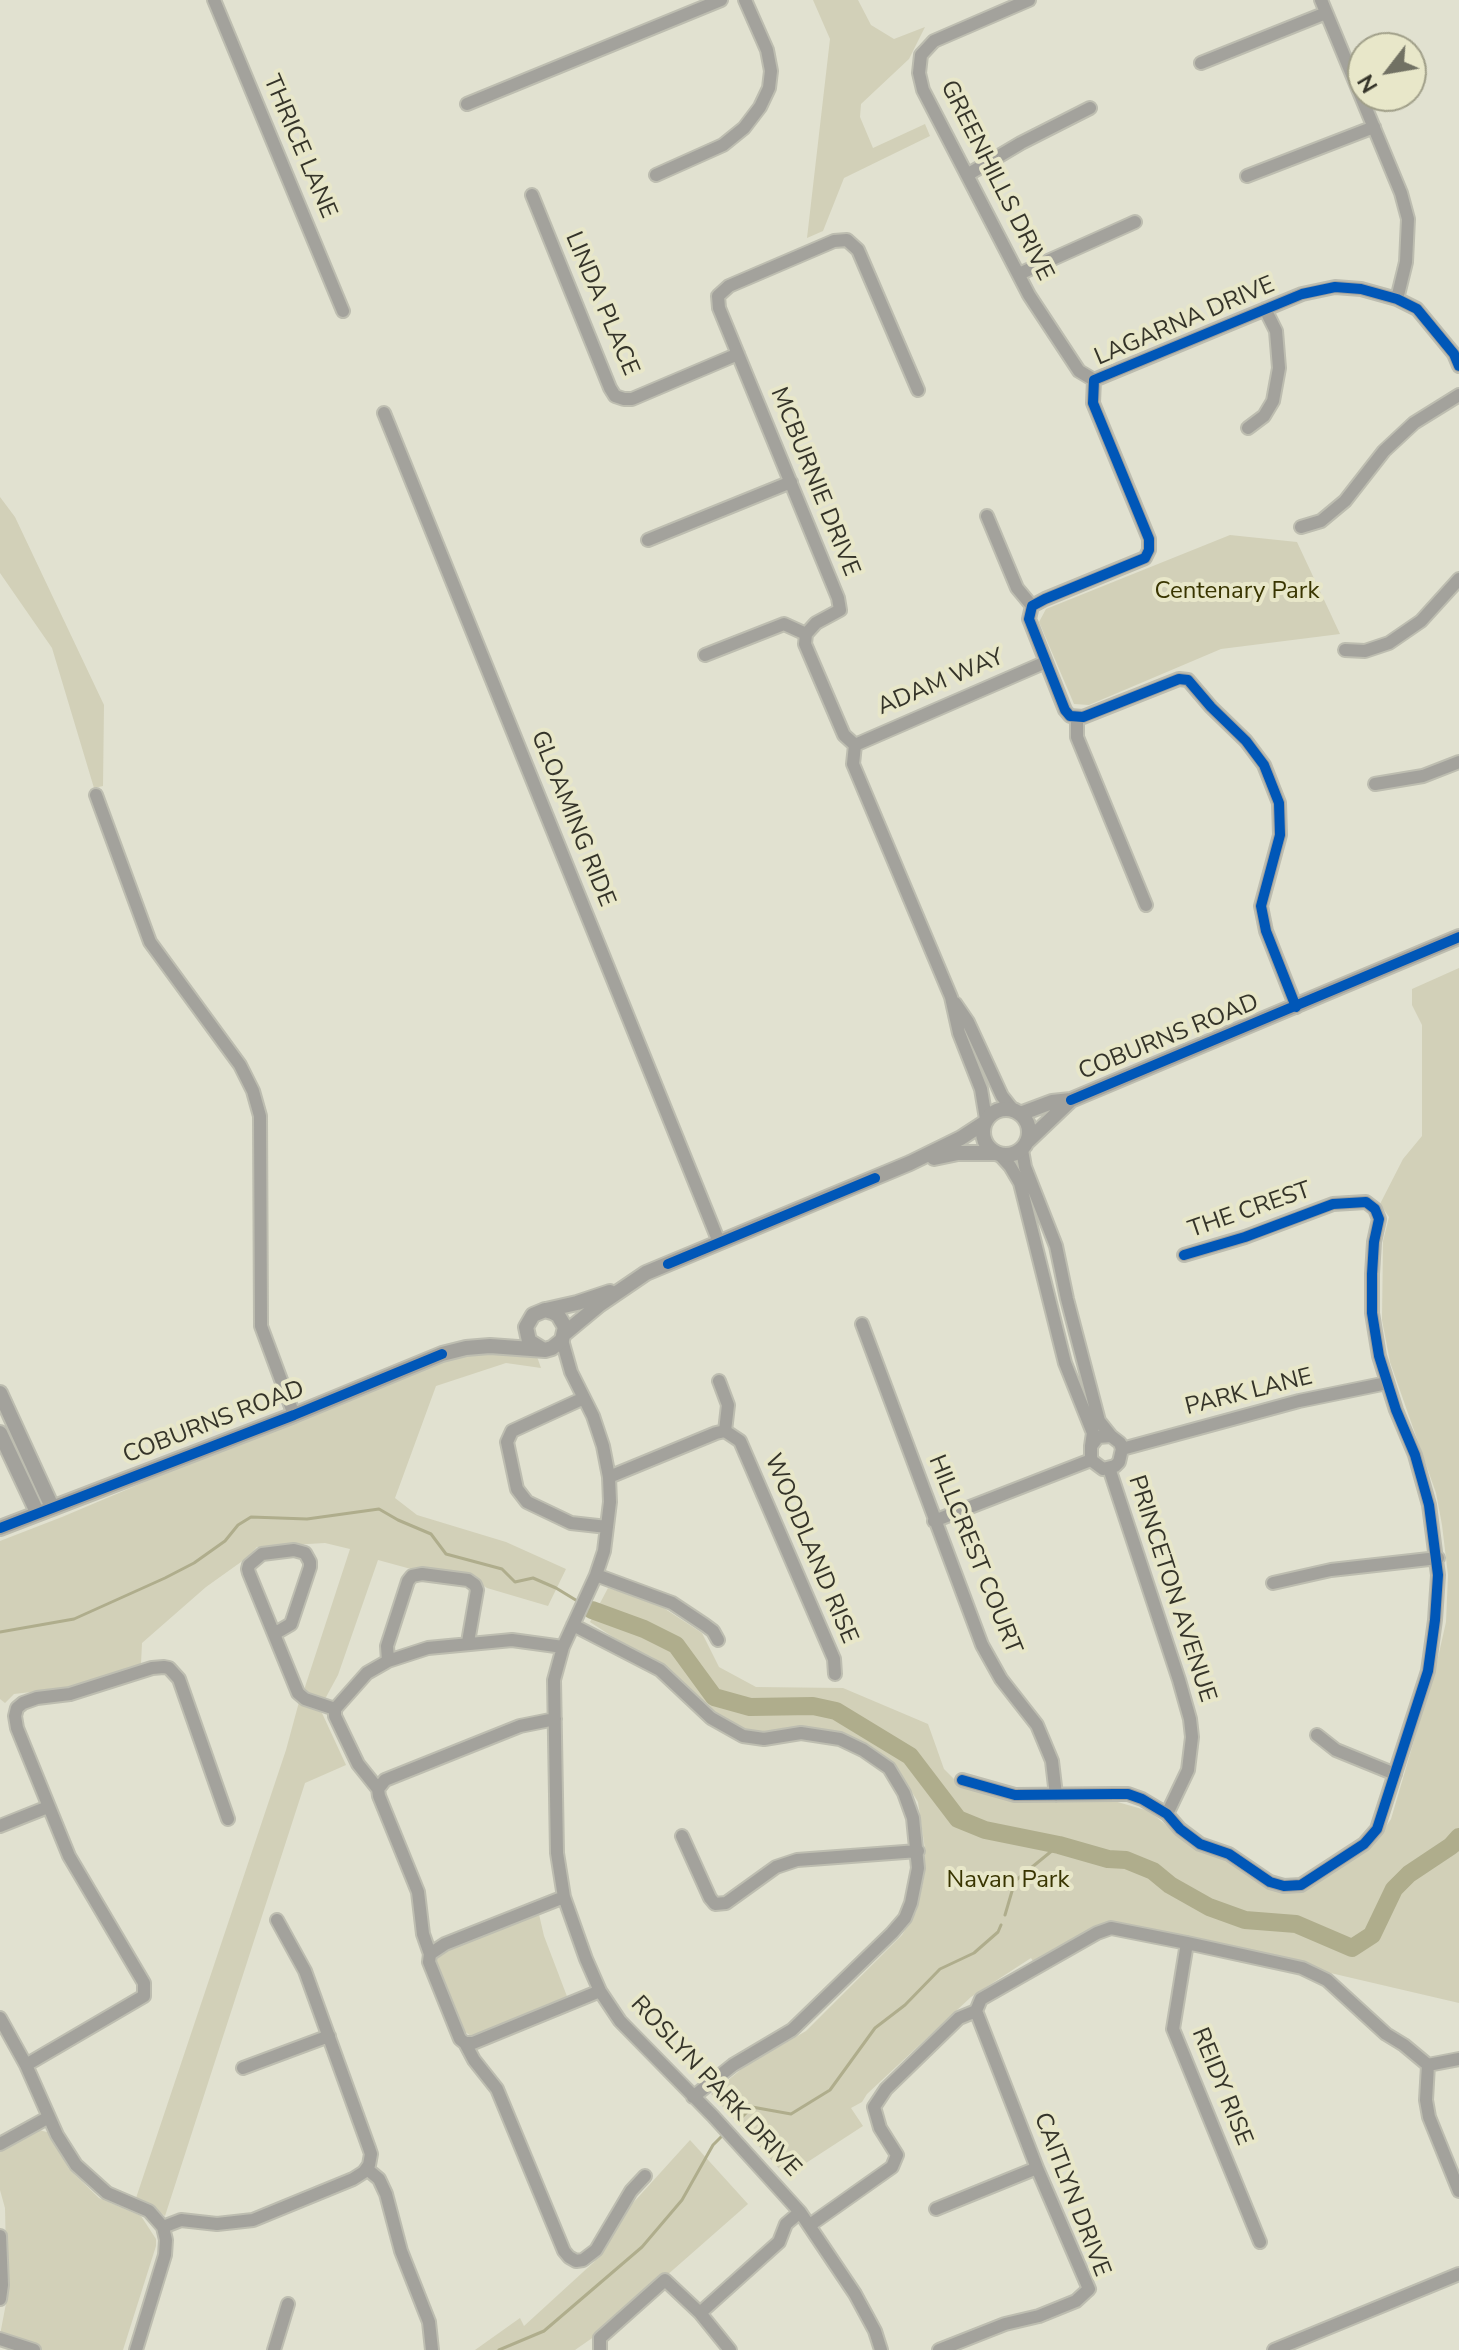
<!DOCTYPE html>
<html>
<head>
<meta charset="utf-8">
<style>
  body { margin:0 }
  #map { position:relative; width:1459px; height:2350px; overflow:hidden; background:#e1e1d0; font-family:"Nunito Sans",sans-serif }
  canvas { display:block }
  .north { position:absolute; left:1347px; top:32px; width:80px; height:80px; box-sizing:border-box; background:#e8e7c9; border:2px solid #a09f89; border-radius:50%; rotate:239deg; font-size:22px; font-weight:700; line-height:32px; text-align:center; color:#353429 }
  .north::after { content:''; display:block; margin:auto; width:28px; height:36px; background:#717163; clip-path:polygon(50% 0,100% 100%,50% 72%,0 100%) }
</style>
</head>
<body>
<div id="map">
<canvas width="1459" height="2350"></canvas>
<div class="north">N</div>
</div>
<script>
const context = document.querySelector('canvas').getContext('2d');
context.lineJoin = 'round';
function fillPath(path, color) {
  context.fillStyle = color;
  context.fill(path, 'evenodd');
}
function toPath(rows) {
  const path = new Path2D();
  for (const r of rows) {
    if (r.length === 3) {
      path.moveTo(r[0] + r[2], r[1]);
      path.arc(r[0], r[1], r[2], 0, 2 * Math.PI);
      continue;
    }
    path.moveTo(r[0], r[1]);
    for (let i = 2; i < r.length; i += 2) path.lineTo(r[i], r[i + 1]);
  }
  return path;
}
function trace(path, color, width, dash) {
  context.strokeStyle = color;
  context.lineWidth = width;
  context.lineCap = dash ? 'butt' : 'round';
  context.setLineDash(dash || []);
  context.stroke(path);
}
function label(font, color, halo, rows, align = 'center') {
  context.font = font + ' "Nunito Sans",sans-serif';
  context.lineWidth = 8;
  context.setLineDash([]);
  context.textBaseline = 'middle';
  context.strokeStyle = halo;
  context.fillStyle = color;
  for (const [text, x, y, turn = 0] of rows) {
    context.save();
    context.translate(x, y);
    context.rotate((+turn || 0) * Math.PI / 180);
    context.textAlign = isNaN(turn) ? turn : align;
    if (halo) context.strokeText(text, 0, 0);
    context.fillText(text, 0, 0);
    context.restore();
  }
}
const green = toPath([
  [813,0,858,0,871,25,894,39,925,27,909,59,861,104,860,117,873,148,925,124,930,136,844,178,823,231,807,238,830,39],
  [0,497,15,517,104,705,103,786,94,788,52,648,0,573],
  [1230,535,1297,542,1340,634,1221,649,1089,705,1074,704,1039,622,1046,609],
  [1459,968,1459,2003,1112,1922,1100,1925,1033,1961,1031,1958,971,1997,867,2094,862,2102,851,2108,863,2126,786,2176,711,2094,744,2067,806,2031,902,1935,916,1912,924,1878,925,1849,918,1802,900,1773,855,1740,747,1730,721,1719,682,1681,652,1657,622,1643,590,1622,608,1588,656,1603,702,1633,719,1667,756,1687,843,1688,928,1724,944,1769,960,1785,1016,1801,1114,1801,1149,1811,1190,1845,1225,1860,1276,1891,1289,1893,1304,1891,1374,1844,1391,1819,1437,1662,1446,1622,1448,1575,1442,1525,1436,1493,1390,1362,1382,1320,1383,1241,1389,1217,1380,1204,1403,1159,1422,1136,1422,1025,1412,1005,1412,989],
  [535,1351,541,1368,506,1363,436,1386,395,1498,417,1515,506,1542,566,1569,548,1606,487,1588,468,1576,411,1569,378,1560,338,1675,325,1699,303,1693,350,1549,325,1543,257,1547,248,1557,206,1587,142,1643,141,1664,66,1688,14,1694,5,1703,0,1699,0,1541,62,1517,447,1354],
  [299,1702,322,1713,346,1765,305,1783,165,2216,152,2206,135,2201,286,1750],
  [538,1910,544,1936,568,1999,471,2036,458,2027,434,1964,438,1951],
  [36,2129,50,2133,69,2169,99,2198,141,2216,156,2239,156,2246,123,2350,28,2350,0,2335,7,2298,5,2208,0,2190,0,2148],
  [690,2140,748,2204,608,2327,575,2350,475,2350,520,2318,524,2326,594,2262,632,2204]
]);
const stream = toPath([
  [0,1632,74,1619,165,1578,194,1563,225,1541,238,1525,251,1517,307,1519,379,1509,398,1520,431,1534,446,1554,502,1569,515,1582,533,1578,556,1588,579,1602],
  [1454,1842,1459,1850],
  [1005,1915,1015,1881,1059,1845],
  [737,2122,752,2107,791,2114,830,2090,875,2028,905,2005,940,1969,974,1953,998,1932,1001,1925],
  [499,2350,544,2331,642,2247,682,2200,713,2145,725,2133]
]);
const river = toPath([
  [592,1610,644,1629,676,1645,714,1697,750,1707,813,1706,836,1711,910,1756,958,1819,985,1830,1059,1845,1108,1859,1126,1860,1153,1871,1170,1885,1209,1907,1245,1920,1296,1924,1352,1948,1372,1935,1394,1889,1409,1874,1451,1846,1459,1837]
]);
const minor = toPath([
  [214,0,343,311],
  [1029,0,934,41,921,55,919,73,923,90,1029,295,1079,371,1094,380],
  [1321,0,1401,193,1408,219,1406,262,1397,299],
  [1201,63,1326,13],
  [467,104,721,0],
  [656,175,723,145,744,128,760,107,769,88,771,71,767,50,745,0],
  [967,175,1021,143,1090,108],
  [1247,176,1374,127],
  [532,195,610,388,615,396,624,399,632,399,738,354],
  [1019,274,1135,222],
  [384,413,719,1242],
  [1248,428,1264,416,1273,401,1279,368,1276,331,1265,309],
  [987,516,1017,588,1032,606],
  [1301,527,1321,521,1345,501,1384,451,1414,423,1459,395],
  [648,540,791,482],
  [1345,650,1365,651,1389,643,1421,621,1459,579],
  [705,655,784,624,806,634],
  [1077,718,1077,737,1146,905],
  [855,745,844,735,805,644,806,634,816,623,840,610,838,598,719,308,718,296,729,286,834,241,847,240,858,250,918,390],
  [855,745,853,764,951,997,959,1033,981,1089,986,1119],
  [855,745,1046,662],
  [1375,784,1423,776,1459,762],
  [96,795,150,942,240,1065,253,1091,260,1116,261,1326,294,1415],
  [955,1003,968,1022,1002,1096,1013,1110],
  [1296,1007,1266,931,1261,906,1280,835,1279,803,1264,765,1246,741,1211,707,1188,680,1179,679,1083,717,1070,716,1065,710,1029,619,1032,606,1045,599,1145,558,1149,550,1149,539,1093,403,1094,380,1302,294,1335,287,1361,289,1397,299,1417,309,1454,354,1459,366],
  [1022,1150,1025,1167,1056,1246,1067,1299,1099,1421,1111,1436,1120,1443,1122,1449,1119,1462,1115,1466,1103,1469,1091,1460,1091,1446,1098,1437,1111,1436],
  [1000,1155,1010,1166,1020,1183,1065,1363,1093,1433,1091,1446],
  [862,1324,982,1645,1001,1679,1037,1725,1052,1761,1056,1795],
  [562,1340,571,1372,593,1416,603,1446,609,1477,610,1502,604,1551,596,1575,563,1647,554,1680,557,1853,564,1897,586,1959,600,1991,620,2021,713,2116,800,2212,855,2294,875,2331,881,2350],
  [719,1381,728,1405,725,1431],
  [584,1398,512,1431,507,1442,517,1489,527,1502,571,1523,607,1527],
  [1122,1449,1299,1401,1387,1383],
  [1109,1468,1179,1680,1190,1719,1192,1737,1188,1770,1167,1814],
  [609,1477,716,1433,725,1431,740,1441,834,1659,835,1674],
  [934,1521,1091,1460],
  [596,1575,672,1603,705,1625,713,1631,718,1640],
  [1273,1583,1331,1570,1438,1558],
  [573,1625,660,1670,711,1718,743,1736,764,1739,801,1733,840,1739,863,1750,889,1768,904,1793,913,1818,918,1868,911,1903,905,1918,892,1933,792,2030,733,2065,693,2097],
  [274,1634,291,1624,310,1567,310,1562,305,1553,294,1550,262,1554,249,1565,248,1569,249,1573,298,1693,305,1699,335,1709,367,1673,388,1661,428,1648,512,1640,563,1647],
  [388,1661,387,1646,408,1581,412,1576,422,1574,468,1580,475,1585,477,1590,468,1642],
  [335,1709,335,1716,358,1764,378,1789],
  [1317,1735,1336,1750,1395,1774],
  [962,1780,1015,1795,1115,1794,1128,1794,1142,1799,1167,1814,1180,1829,1200,1844,1229,1854,1270,1882,1284,1886,1301,1885,1364,1844,1377,1829,1428,1671,1435,1620,1438,1575,1429,1505,1415,1455,1396,1410,1379,1356,1372,1313,1372,1274,1374,1242,1379,1219,1375,1209,1366,1202,1333,1204,1245,1237,1184,1255],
  [0,1826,48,1807],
  [682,1836,710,1898,715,1904,726,1903,776,1867,797,1860,918,1851],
  [564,1897,445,1944,430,1954,429,1962,460,2039,465,2043,473,2043,600,1991],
  [1187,1943,1173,2029,1260,2242],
  [430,1954,423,1934,418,1892,379,1796,378,1789,385,1780,520,1726,555,1719],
  [976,2011,981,1999,1097,1933,1111,1928,1187,1943,1302,1968,1327,1980,1386,2034,1404,2045,1428,2065,1459,2059],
  [0,2018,26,2065,57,2135,76,2165,107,2193,149,2211,163,2227,166,2240,165,2255,136,2350],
  [465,2043,474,2060,497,2089,564,2251,569,2257,576,2261,583,2260,596,2250,631,2191,645,2176],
  [26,2065,144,1996,144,1983,69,1856,17,1728,15,1716,17,1708,23,1703,37,1698,70,1694,152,1668,164,1667,169,1668,179,1679,228,1819],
  [1428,2065,1426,2100,1429,2117,1459,2191],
  [243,2068,329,2036],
  [0,2144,49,2117],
  [367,2169,379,2179,386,2194,401,2251,429,2322,432,2350],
  [936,2209,1037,2168],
  [810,2225,892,2167,897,2155,880,2128,874,2107,886,2089,959,2018,976,2011],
  [163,2227,181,2220,217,2224,253,2220,353,2179,364,2172,369,2165,371,2154,369,2148,305,1971,277,1920],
  [0,2236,2,2285,0,2299],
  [700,2313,779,2242,786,2224,800,2212],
  [0,2339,34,2350],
  [274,2350,288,2304],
  [600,2350,600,2338,665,2280,700,2313,730,2350],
  [939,2350,1005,2324,1039,2316,1076,2301,1089,2289,1037,2168,976,2011],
  [1274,2350,1459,2274]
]);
const tertiary = toPath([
  [1006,1132,23],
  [1020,1114,1052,1102,1071,1100,1459,937],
  [1028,1141,1071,1100],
  [934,1158,958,1153,994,1153],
  [546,1310,577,1303,610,1292],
  [564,1334,599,1305,646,1273,910,1163,961,1138,984,1123],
  [0,1393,52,1507],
  [0,1433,37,1512],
  [0,1528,294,1415,442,1354,466,1348,490,1346,545,1350,552,1348,562,1340,565,1327,558,1315,552,1312,545,1310,533,1315,526,1327,529,1341,542,1349]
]);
const cycleway = toPath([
  [1296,1007,1266,931,1261,906,1280,835,1279,803,1264,765,1246,741,1211,707,1188,680,1179,679,1083,717,1070,716,1065,710,1029,619,1032,606,1045,599,1145,558,1149,550,1149,539,1093,403,1094,380,1302,294,1335,287,1361,289,1397,299,1417,309,1454,354,1459,366],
  [1071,1100,1459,937],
  [668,1264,875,1178],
  [0,1528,294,1415,442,1354],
  [962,1780,1015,1795,1115,1794,1128,1794,1142,1799,1167,1814,1180,1829,1200,1844,1229,1854,1270,1882,1284,1886,1301,1885,1364,1844,1377,1829,1428,1671,1435,1620,1438,1575,1429,1505,1415,1455,1396,1410,1379,1356,1372,1313,1372,1274,1374,1242,1379,1219,1375,1209,1366,1202,1333,1204,1245,1237,1184,1255]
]);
const streetNames = [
  ["THRICE LANE",299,147,67],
  ["GREENHILLS DRIVE",996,181,63],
  ["LINDA PLACE",601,304,67],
  ["LAGARNA DRIVE",1185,322,-23],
  ["MCBURNIE DRIVE",814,482,68],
  ["ADAM WAY",941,683,-23],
  ["GLOAMING RIDE",572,819,68],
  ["COBURNS ROAD",1169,1038,-22],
  ["THE CREST",1250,1211,-19],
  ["PARK LANE",1249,1393,-14],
  ["COBURNS ROAD",214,1423,-21],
  ["WOODLAND RISE",810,1549,67],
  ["HILLCREST COURT",974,1555,68],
  ["PRINCETON AVENUE",1171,1589,72],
  ["ROSLYN PARK DRIVE",715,2087,47],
  ["REIDY RISE",1221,2087,68],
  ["CAITLYN DRIVE",1071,2195,69]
];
const parkNames = [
  ["Centenary Park",1237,592],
  ["Navan Park",1008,1881]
];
fillPath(green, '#d2d0b8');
trace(stream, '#afad8c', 3);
trace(river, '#afad8c', 18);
trace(minor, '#bdbdb0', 16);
trace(tertiary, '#bdbdb0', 18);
trace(minor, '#a3a29c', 12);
trace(tertiary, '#a3a29c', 14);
trace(cycleway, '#0057b8', 10);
label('24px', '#353429', '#e8e7c9', streetNames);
label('24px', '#393500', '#e8e7c9', parkNames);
</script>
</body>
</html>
